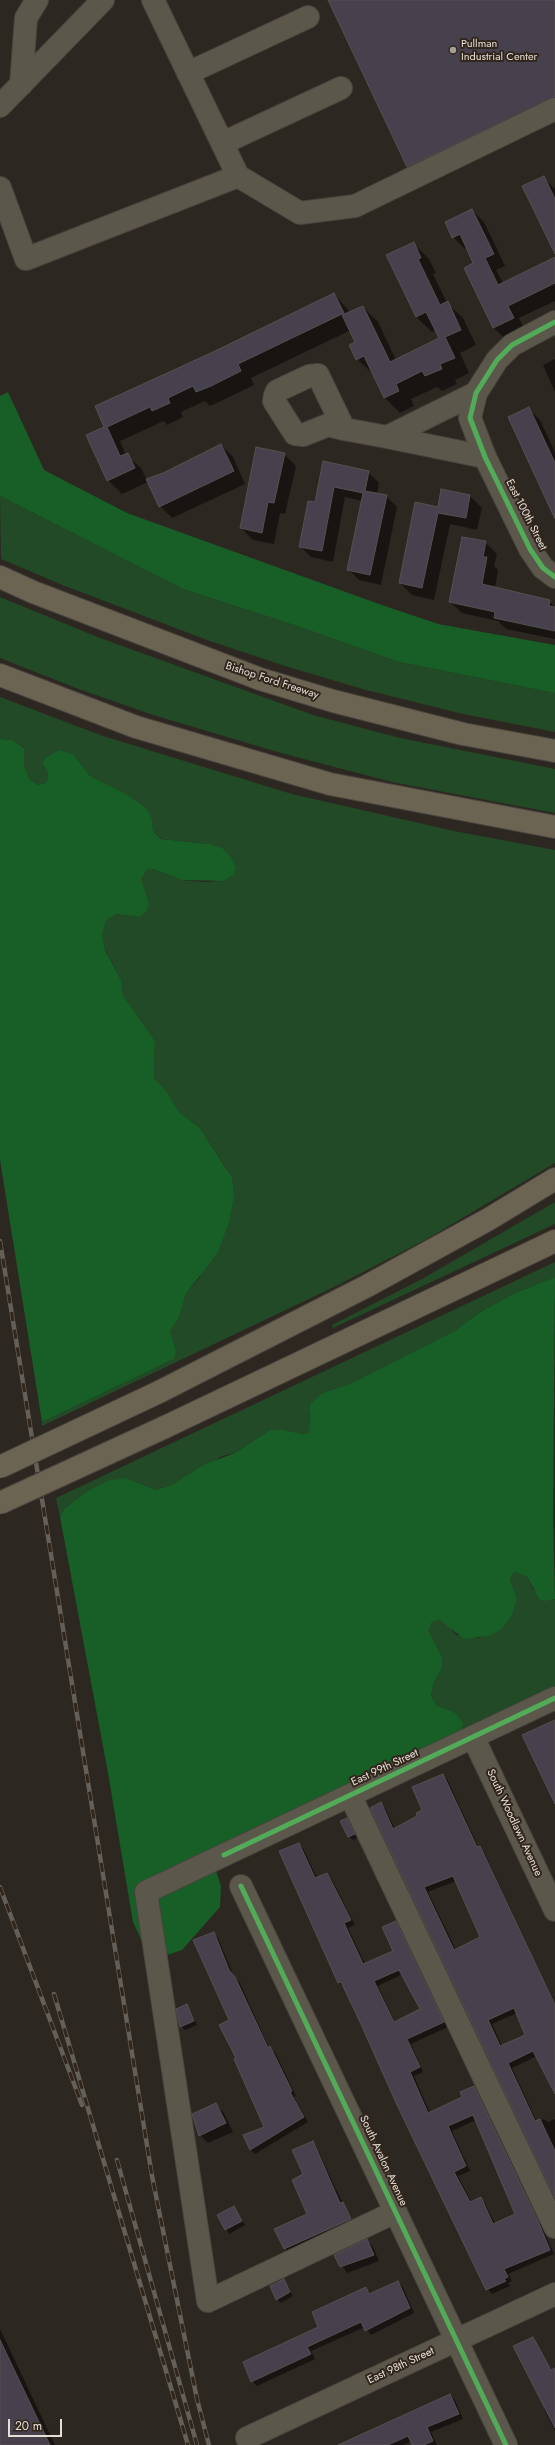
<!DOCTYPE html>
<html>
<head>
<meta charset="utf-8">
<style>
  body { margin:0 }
  #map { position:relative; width:555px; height:2445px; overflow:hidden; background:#2d2721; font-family:Jost,sans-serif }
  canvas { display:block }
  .scale { position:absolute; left:8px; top:2419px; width:54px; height:18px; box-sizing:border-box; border:2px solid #e5ded7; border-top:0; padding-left:5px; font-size:12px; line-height:14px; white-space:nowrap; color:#e5ded7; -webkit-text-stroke:3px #32261c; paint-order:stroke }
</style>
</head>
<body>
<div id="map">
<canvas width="555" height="2445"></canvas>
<div class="scale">20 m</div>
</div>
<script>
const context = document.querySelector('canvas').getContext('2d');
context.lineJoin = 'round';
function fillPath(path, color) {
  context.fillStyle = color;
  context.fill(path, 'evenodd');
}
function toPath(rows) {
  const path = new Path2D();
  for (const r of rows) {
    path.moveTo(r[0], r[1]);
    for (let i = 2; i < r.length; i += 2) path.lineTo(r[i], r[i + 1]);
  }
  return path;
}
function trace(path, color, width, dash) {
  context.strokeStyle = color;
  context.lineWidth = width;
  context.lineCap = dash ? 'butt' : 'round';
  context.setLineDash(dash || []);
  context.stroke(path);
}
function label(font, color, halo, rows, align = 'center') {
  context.font = font + ' Jost,sans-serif';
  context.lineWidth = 4;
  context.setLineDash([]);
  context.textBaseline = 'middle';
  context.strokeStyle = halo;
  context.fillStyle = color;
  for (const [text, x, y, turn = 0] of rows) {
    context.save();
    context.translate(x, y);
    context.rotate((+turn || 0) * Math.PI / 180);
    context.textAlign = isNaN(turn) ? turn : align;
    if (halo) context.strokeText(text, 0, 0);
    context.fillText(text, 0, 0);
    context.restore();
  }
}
const green = toPath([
  [0,496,183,589,297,626,399,662,555,693,555,732,463,714,366,690,285,666,207,640,65,586,1,559],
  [0,597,100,638,313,715,400,738,555,769,555,813,392,782,281,753,153,715,76,688,0,658],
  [0,697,103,736,292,794,454,831,555,850,555,1163,427,1239,336,1286,42,1426,42,1422,174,1359,170,1331,179,1318,186,1294,200,1277,224,1165,200,1128,179,1112,167,1092,154,1078,155,1041,123,995,121,980,105,949,101,934,106,921,116,914,139,917,141,879,147,870,154,869,182,880,202,882,223,881,233,876,209,844,162,839,153,831,152,819,107,785,90,776,73,754,59,750,46,757,42,763,48,773,47,782,39,785,30,780,24,765,24,748,12,740,0,739],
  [555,1202,555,1224,333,1328,332,1325,422,1279],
  [555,1262,555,1277,515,1293,480,1312,456,1330,352,1383,323,1393,309,1414,309,1433,302,1434,285,1430,270,1430,235,1453,222,1456,172,1485,155,1490,127,1478,77,1500,64,1509,60,1517,56,1498],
  [514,1572,527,1577,532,1588,548,1601,555,1599,555,1686,479,1721,462,1734,463,1723,456,1713,436,1705,431,1695,434,1682,442,1668,442,1658,427,1630,432,1622,440,1620,449,1626,456,1635,479,1638,501,1630,517,1598,510,1579]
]);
const forest = toPath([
  [8,392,44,470,127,513,379,604,438,624,555,645,555,693,399,662,297,626,183,589,0,496,0,396],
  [0,739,12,740,24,748,24,765,30,780,39,785,47,782,48,773,42,763,46,757,59,750,73,754,90,776,127,795,146,808,152,819,153,831,161,839,209,844,222,848,231,857,236,868,233,876,223,881,182,880,154,869,147,870,141,879,149,904,146,912,139,917,116,914,106,921,102,934,105,950,121,980,123,995,155,1041,154,1078,167,1092,179,1112,200,1128,232,1178,234,1196,229,1222,218,1252,186,1294,179,1318,170,1331,176,1351,174,1359,42,1422,0,1160],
  [555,1277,553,1519,555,1599,548,1601,540,1600,527,1577,514,1572,510,1579,517,1598,512,1615,501,1630,488,1636,464,1639,440,1620,432,1622,428,1630,442,1658,442,1668,434,1682,431,1695,436,1705,456,1713,463,1723,462,1734,215,1868,221,1886,220,1907,182,1950,167,1955,143,1944,133,1922,108,1773,60,1517,64,1509,91,1489,111,1480,127,1478,155,1490,172,1485,205,1464,235,1453,270,1430,285,1430,302,1434,309,1433,310,1404,323,1393,352,1383,456,1330,480,1312,515,1293]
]);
const shadow = toPath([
  [330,0,555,0,555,113,420,178,408,166],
  [543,177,555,189,555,252],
  [472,210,484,222,505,266,496,270,503,283,555,258,555,301,519,318,525,330,506,340,494,328,465,268,475,263,467,248,465,249,453,237],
  [413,243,429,259,436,273,433,274,447,303,463,318,476,345,460,353,469,373,455,380,457,384,442,391,437,387,411,399,414,406,400,413,385,398,373,374,357,359,357,342,351,330,251,378,254,385,225,399,210,406,205,401,181,412,183,417,167,425,164,421,120,441,126,455,141,468,147,480,164,474,221,445,233,457,245,484,172,518,160,506,148,482,122,494,108,480,105,427,214,353,334,294,350,312,363,307,378,322,396,360,440,339,436,330,432,332,416,317,387,256],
  [555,359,555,392,543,365],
  [529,409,540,420,555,452,555,516],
  [284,454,296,466,285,514,280,513,274,544,253,540,241,528],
  [324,462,368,472,379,483,377,494,386,496,397,507,381,585,359,580,348,569,362,501,345,497,333,562,311,557,300,546,315,503],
  [470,496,482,508,477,530,450,524,434,600,412,595,400,583,439,508],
  [485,542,497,554,494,566,498,570,495,588,549,601,555,607,555,639,506,629,498,621,462,613,450,602],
  [442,1775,447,1779,479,1848,484,1852,555,2004,555,2079,537,2056,512,2068,537,2122,544,2119,548,2122,555,2119,555,2191,381,1804,385,1808,395,1829,419,1817],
  [456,1881,482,1937,456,1950,428,1892],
  [517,2013,527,2035,502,2046,492,2024],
  [347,1819,358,1838,353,1840,349,1836],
  [298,1844,303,1848,317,1878,327,1874,331,1878,355,1925,348,1928,365,1964,394,1951,396,1922,400,1927,448,2027,411,2044,423,2072,414,2076,430,2113,463,2097,474,2087,478,2091,542,2226,554,2254,508,2274,512,2281,508,2283,510,2286,492,2294,482,2282,461,2234,398,2105,344,1987,339,1983,280,1852],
  [403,1974,421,2010,395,2022,378,1986],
  [476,2120,516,2215,495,2224,485,2203,481,2199,472,2203,458,2176,470,2171,452,2131],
  [214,1933,218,1938,234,1976,240,1983,269,2048,275,2052,296,2096,294,2097,308,2122,255,2154,250,2149,266,2127,237,2058],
  [187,2005,197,2025,185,2030,181,2026],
  [216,2105,224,2113,233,2132,208,2143,200,2135],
  [312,2142,316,2146,342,2202,354,2223,289,2252,285,2248,308,2214,305,2175],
  [234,2207,245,2225,229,2234,218,2215],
  [367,2240,373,2247,379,2261,347,2273,335,2255],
  [283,2280,293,2296,281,2303,277,2299],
  [398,2282,403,2287,414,2313,371,2335,365,2327,311,2351,315,2359,257,2386,252,2381,244,2363,320,2327,366,2288,371,2295],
  [0,2329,55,2445,0,2445],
  [533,2338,552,2370,555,2369,555,2431,544,2409,546,2408],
  [450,2395,455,2400,463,2419,431,2432,437,2445,413,2445,412,2441,404,2445,341,2445]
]);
const building = toPath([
  [328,0,555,0,555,97,407,167,328,0],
  [544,176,555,199,555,254,522,186,544,176],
  [472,209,494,254,485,258,498,285,555,257,555,283,508,306,514,318,493,328,464,268,473,263,460,234,452,238,445,222,472,209],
  [414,242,421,258,418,259,440,305,448,301,461,330,445,337,455,358,440,364,442,369,425,376,422,371,396,384,399,391,384,398,364,356,356,360,349,345,355,342,342,315,363,306,390,362,439,338,426,312,416,317,386,255,414,242],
  [334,293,344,313,238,364,241,371,211,386,196,392,193,386,168,398,170,403,152,411,150,407,107,427,120,456,128,453,135,468,107,481,86,435,104,427,95,406,213,352,334,293],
  [529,407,555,463,555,519,508,417,529,407],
  [221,444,234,471,159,507,146,479,163,473,221,444],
  [256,447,285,453,274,503,268,502,262,533,240,528,256,447],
  [323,461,369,471,365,491,387,495,370,575,347,570,363,493,334,487,322,551,299,547,308,501,315,502,323,461],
  [441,489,470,495,466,518,438,513,422,588,399,583,415,502,438,507,441,489],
  [462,537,486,541,483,557,487,557,482,584,550,600,549,606,555,607,555,631,494,618,495,612,449,602,462,537],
  [555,1720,555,1804,522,1735,555,1720],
  [443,1774,477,1847,480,1846,555,2005,555,2094,533,2051,508,2063,535,2121,540,2119,555,2151,555,2198,370,1808,381,1802,393,1829,417,1816,416,1813,422,1810,412,1787,443,1774],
  [453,1876,480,1937,454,1950,424,1887,453,1876],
  [514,2008,525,2035,500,2046,488,2020,514,2008],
  [347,1818,355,1834,348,1837,340,1821,347,1818],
  [299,1843,315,1878,327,1873,351,1920,344,1923,363,1964,393,1951,382,1927,396,1921,444,2022,407,2039,420,2067,410,2072,428,2113,462,2097,460,2092,474,2086,538,2221,550,2250,504,2269,508,2277,504,2279,506,2281,486,2290,397,2105,360,2022,341,1982,338,1983,279,1851,299,1843],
  [399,1970,420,2009,394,2022,374,1981,399,1970],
  [473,2115,515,2214,493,2224,481,2197,470,2202,454,2172,466,2166,448,2126,473,2115],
  [214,1932,229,1970,235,1977,268,2048,270,2046,292,2091,290,2092,304,2117,250,2150,243,2135,264,2127,234,2059,236,2058,219,2025,229,2020,193,1940,214,1932],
  [187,2004,194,2021,180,2027,176,2009,187,2004],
  [216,2103,226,2123,199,2136,192,2114,216,2103],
  [313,2141,340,2203,343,2202,351,2219,284,2249,274,2229,307,2214,292,2180,303,2174,292,2150,313,2141],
  [234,2206,242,2221,225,2230,217,2215,234,2206],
  [367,2239,374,2255,340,2267,334,2255,367,2239],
  [284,2279,290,2292,276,2300,270,2286,284,2279],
  [398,2281,410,2308,365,2331,361,2322,307,2347,311,2354,251,2382,243,2362,318,2327,312,2312,366,2287,369,2294,398,2281],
  [533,2337,551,2370,555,2368,555,2428,513,2346,533,2337],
  [0,2340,50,2445,0,2445,0,2340],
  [450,2394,459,2414,427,2427,433,2441,424,2445,412,2445,408,2436,388,2445,338,2445,450,2394]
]);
const minor = toPath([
  [153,0,238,176,300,213,355,206,555,109],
  [188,73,308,17],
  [21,85,26,18,37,0],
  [0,106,103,0],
  [223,143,341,88],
  [0,188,26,259,238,176],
  [555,322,512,345,497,360,476,393,470,418,485,457,530,549,543,568,555,577],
  [344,429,318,375,309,376,277,391,275,395,274,401,295,434,303,435,328,425,344,429,387,437,485,457],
  [387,437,476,393],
  [473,1737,555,1910],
  [350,1795,555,2227],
  [241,1886,506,2445],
  [395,2212,208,2301,146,1892,555,1698],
  [247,2438,555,2294]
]);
const highway = toPath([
  [0,577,33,592,260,679,333,701,463,734,555,751],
  [0,675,136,727,330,784,555,827],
  [159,1392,367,1286,489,1219,555,1179],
  [165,1427,555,1241]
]);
const rail = toPath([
  [0,1241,152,2176,197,2399,209,2445],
  [0,1887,82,2105],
  [54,1994,188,2445],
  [117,2160,197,2445]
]);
const highwayBridge = toPath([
  [0,1467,159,1392],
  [0,1503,165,1427]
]);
const cycleway = toPath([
  [555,322,512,345,497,360,476,393,470,418,485,457,530,549,543,568,555,577],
  [224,1855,555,1698],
  [241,1886,506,2445]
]);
const markers = [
  [453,50,4,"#a59e97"]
];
const poiNames = [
  ["Pullman",461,44],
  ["Industrial Center",461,57]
];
const streetNames = [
  ["East 100th Street",526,515,63],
  ["Bishop Ford Freeway",272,681,18],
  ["East 99th Street",385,1768,-25],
  ["South Woodlawn Avenue",514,1823,65],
  ["South Avalon Avenue",383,2161,65],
  ["East 98th Street",401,2366,-25]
];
fillPath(green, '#224a26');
fillPath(forest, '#175f27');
fillPath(shadow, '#0007');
fillPath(building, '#46414c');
trace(building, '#545151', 1);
trace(minor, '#4a443f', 24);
trace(highway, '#4a443f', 24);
trace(minor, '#5c574b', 22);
trace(highway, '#6c6453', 22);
trace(rail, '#646057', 4.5);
trace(rail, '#32261c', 3, [9]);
trace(highwayBridge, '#4a443f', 24, []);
trace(highwayBridge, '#6c6453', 22);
trace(cycleway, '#51ab58', 5);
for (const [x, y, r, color] of markers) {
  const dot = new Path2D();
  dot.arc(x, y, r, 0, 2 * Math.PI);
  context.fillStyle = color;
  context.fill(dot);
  trace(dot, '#32261c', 1.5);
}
label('11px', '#e5ded7', '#32261c', poiNames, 'left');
label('11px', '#e5ded7', '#32261c', streetNames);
</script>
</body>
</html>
